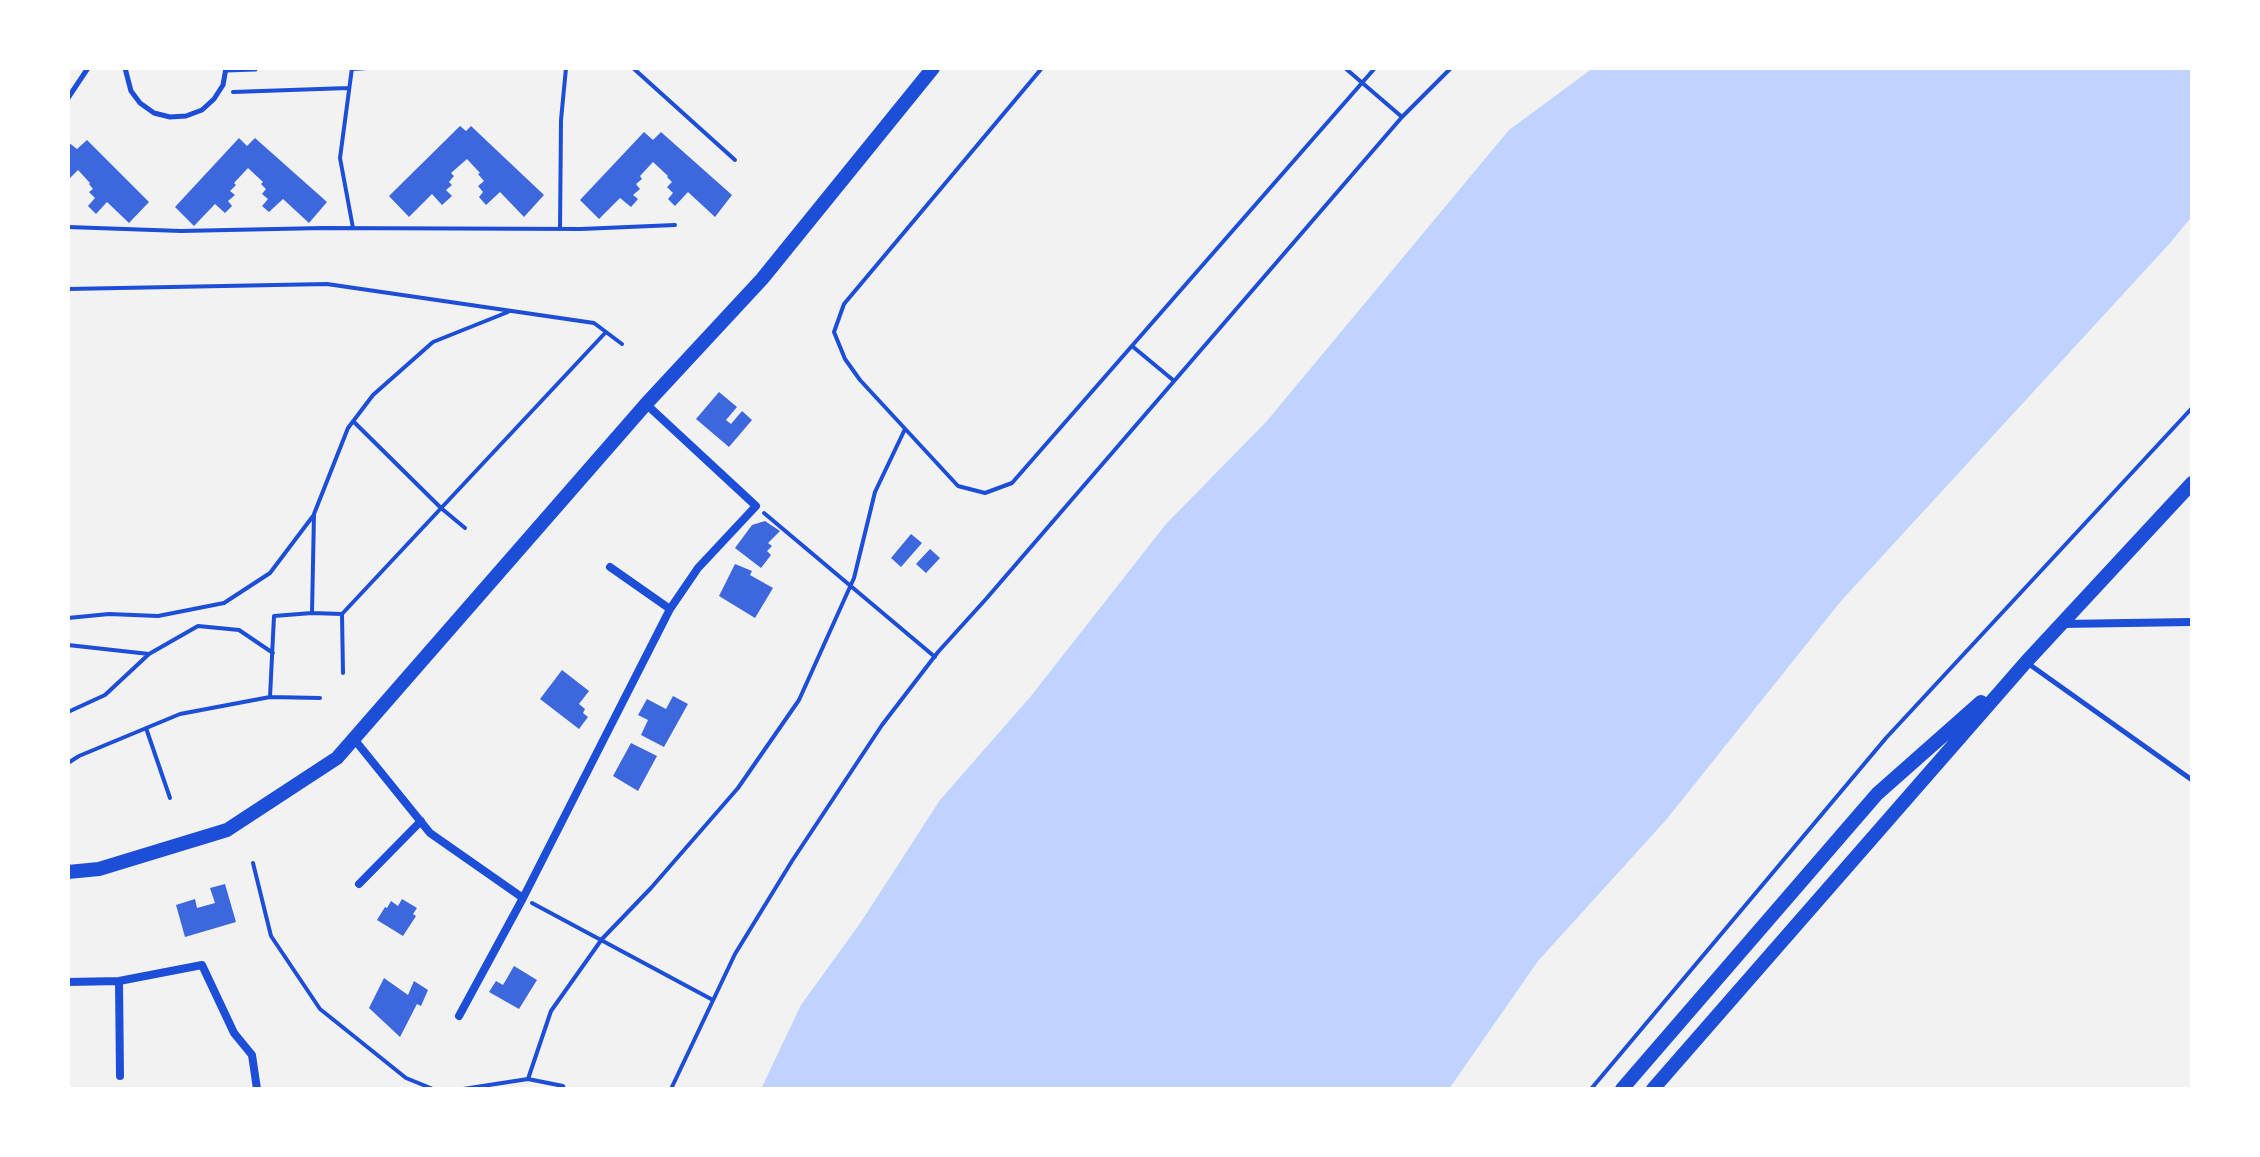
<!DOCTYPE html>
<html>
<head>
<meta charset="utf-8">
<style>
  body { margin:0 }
  #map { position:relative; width:2260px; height:1157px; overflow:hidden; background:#f2f2f2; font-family:Mulish,sans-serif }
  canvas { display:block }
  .frame { position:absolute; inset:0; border:70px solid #fff; pointer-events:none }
</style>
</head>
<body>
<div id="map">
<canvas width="2260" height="1157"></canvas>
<div class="frame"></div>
</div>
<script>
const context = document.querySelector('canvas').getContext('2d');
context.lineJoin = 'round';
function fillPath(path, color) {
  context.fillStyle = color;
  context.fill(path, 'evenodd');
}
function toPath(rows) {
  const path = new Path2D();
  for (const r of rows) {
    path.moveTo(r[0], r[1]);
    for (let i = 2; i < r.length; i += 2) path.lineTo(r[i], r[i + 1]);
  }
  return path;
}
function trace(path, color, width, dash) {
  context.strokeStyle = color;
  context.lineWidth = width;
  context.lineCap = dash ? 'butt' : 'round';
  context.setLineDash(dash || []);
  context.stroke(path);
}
const water = toPath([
  [1593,68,2192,68,2192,216,2171,242,1841,601,1666,820,1538,961,1449,1089,761,1089,801,1005,861,922,940,800,1031,696,1166,524,1266,422,1509,130]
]);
const building = toPath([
  [460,126,466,131,471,126,544,195,524,217,500,192,486,205,479,197,483,192,478,186,484,181,478,174,480,173,467,159,451,173,454,176,449,182,452,185,446,190,452,196,442,205,432,194,409,217,389,196],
  [644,132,653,140,661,132,732,195,715,217,688,192,675,206,668,199,673,193,667,187,672,182,667,177,668,176,653,162,640,176,642,179,636,184,640,189,633,195,638,199,631,207,620,198,599,219,580,200],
  [239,138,247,146,255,138,327,202,309,223,283,199,269,212,262,206,268,199,262,194,266,189,261,184,263,182,248,168,234,183,236,185,230,191,235,195,228,201,232,206,225,213,215,204,194,226,175,207],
  [87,140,149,202,129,223,107,202,96,214,88,206,95,198,89,192,93,189,89,184,90,183,78,170,68,180,68,142,77,149],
  [719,392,737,407,726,420,731,424,742,411,752,420,729,447,696,419],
  [765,521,780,531,768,543,772,546,767,551,771,555,761,568,735,548,752,525],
  [911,534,922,543,901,567,891,558],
  [930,549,940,558,926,573,916,564],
  [735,564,752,571,750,575,773,588,755,618,719,596],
  [562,670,589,691,579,704,585,709,583,713,588,717,579,729,540,699],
  [673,696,688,704,664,747,641,735,648,720,638,715,647,699,666,709],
  [631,743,657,756,638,791,613,776],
  [225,884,236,922,185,937,176,905,195,899,197,908,215,903,210,888],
  [402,899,417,908,413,914,416,916,403,936,377,920,385,907,387,908,391,901,398,906],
  [514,966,537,980,519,1009,489,992,496,981,503,985],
  [384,978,408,995,414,981,428,990,421,1006,417,1004,400,1037,369,1008]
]);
const path = toPath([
  [352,68,340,158,353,228],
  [633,68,735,160],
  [1042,68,844,304,834,332,845,359,860,380,958,486,985,493,1012,483,1375,68],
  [1345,68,1402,117],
  [353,69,367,68],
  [233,92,348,88],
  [68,227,181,231,323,228,581,229,675,225],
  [560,229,561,120,566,68],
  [68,289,327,284,594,323,622,344],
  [1132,346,1173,380],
  [353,421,441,508,465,528],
  [764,513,935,657],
  [312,613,314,514,348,428,373,395,433,342,508,312],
  [342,614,606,332],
  [68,618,109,614,158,616,224,603,270,573,313,516],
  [68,645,149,654,198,626,239,630,273,653],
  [270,697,274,616,312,613,342,614,343,673],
  [68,712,105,695,149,654],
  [146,728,170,798],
  [68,763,79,756,180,714,270,697,320,698],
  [253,863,271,936,320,1009,406,1078,433,1089],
  [532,903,711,999],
  [528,1079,551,1011,602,939,651,888,738,788,799,700,854,578,875,492,905,429],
  [463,1089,528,1079,563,1086,564,1089],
  [671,1089,735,954,792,861,882,725,938,652,986,599,1402,117,1451,68],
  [1591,1089,1886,738,2192,408]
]);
const service = toPath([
  [125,68,131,91,140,103,154,113,170,117,186,116,202,110,214,99,223,85,226,68],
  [226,70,255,69],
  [68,98,88,68],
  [2026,662,2192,780]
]);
const minor = toPath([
  [610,567,670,609],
  [2062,624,2192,622],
  [354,739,430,833,523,898,670,609,698,568,756,506,646,404],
  [359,884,421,821],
  [119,981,120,1076],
  [68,982,119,981,202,965,234,1033,252,1055,257,1089],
  [459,1016,523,898]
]);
const tertiary = toPath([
  [68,872,99,869,227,830,337,758,646,404,762,279,933,68],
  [1622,1089,1877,794,1981,702],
  [1653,1089,2026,662,2192,483]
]);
fillPath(water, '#bfd3fe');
fillPath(building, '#3d67dc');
trace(path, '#1d4ed8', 4);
trace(service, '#1d4ed8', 5);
trace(minor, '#1d4ed8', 8);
trace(tertiary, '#1d4ed8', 14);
</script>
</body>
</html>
